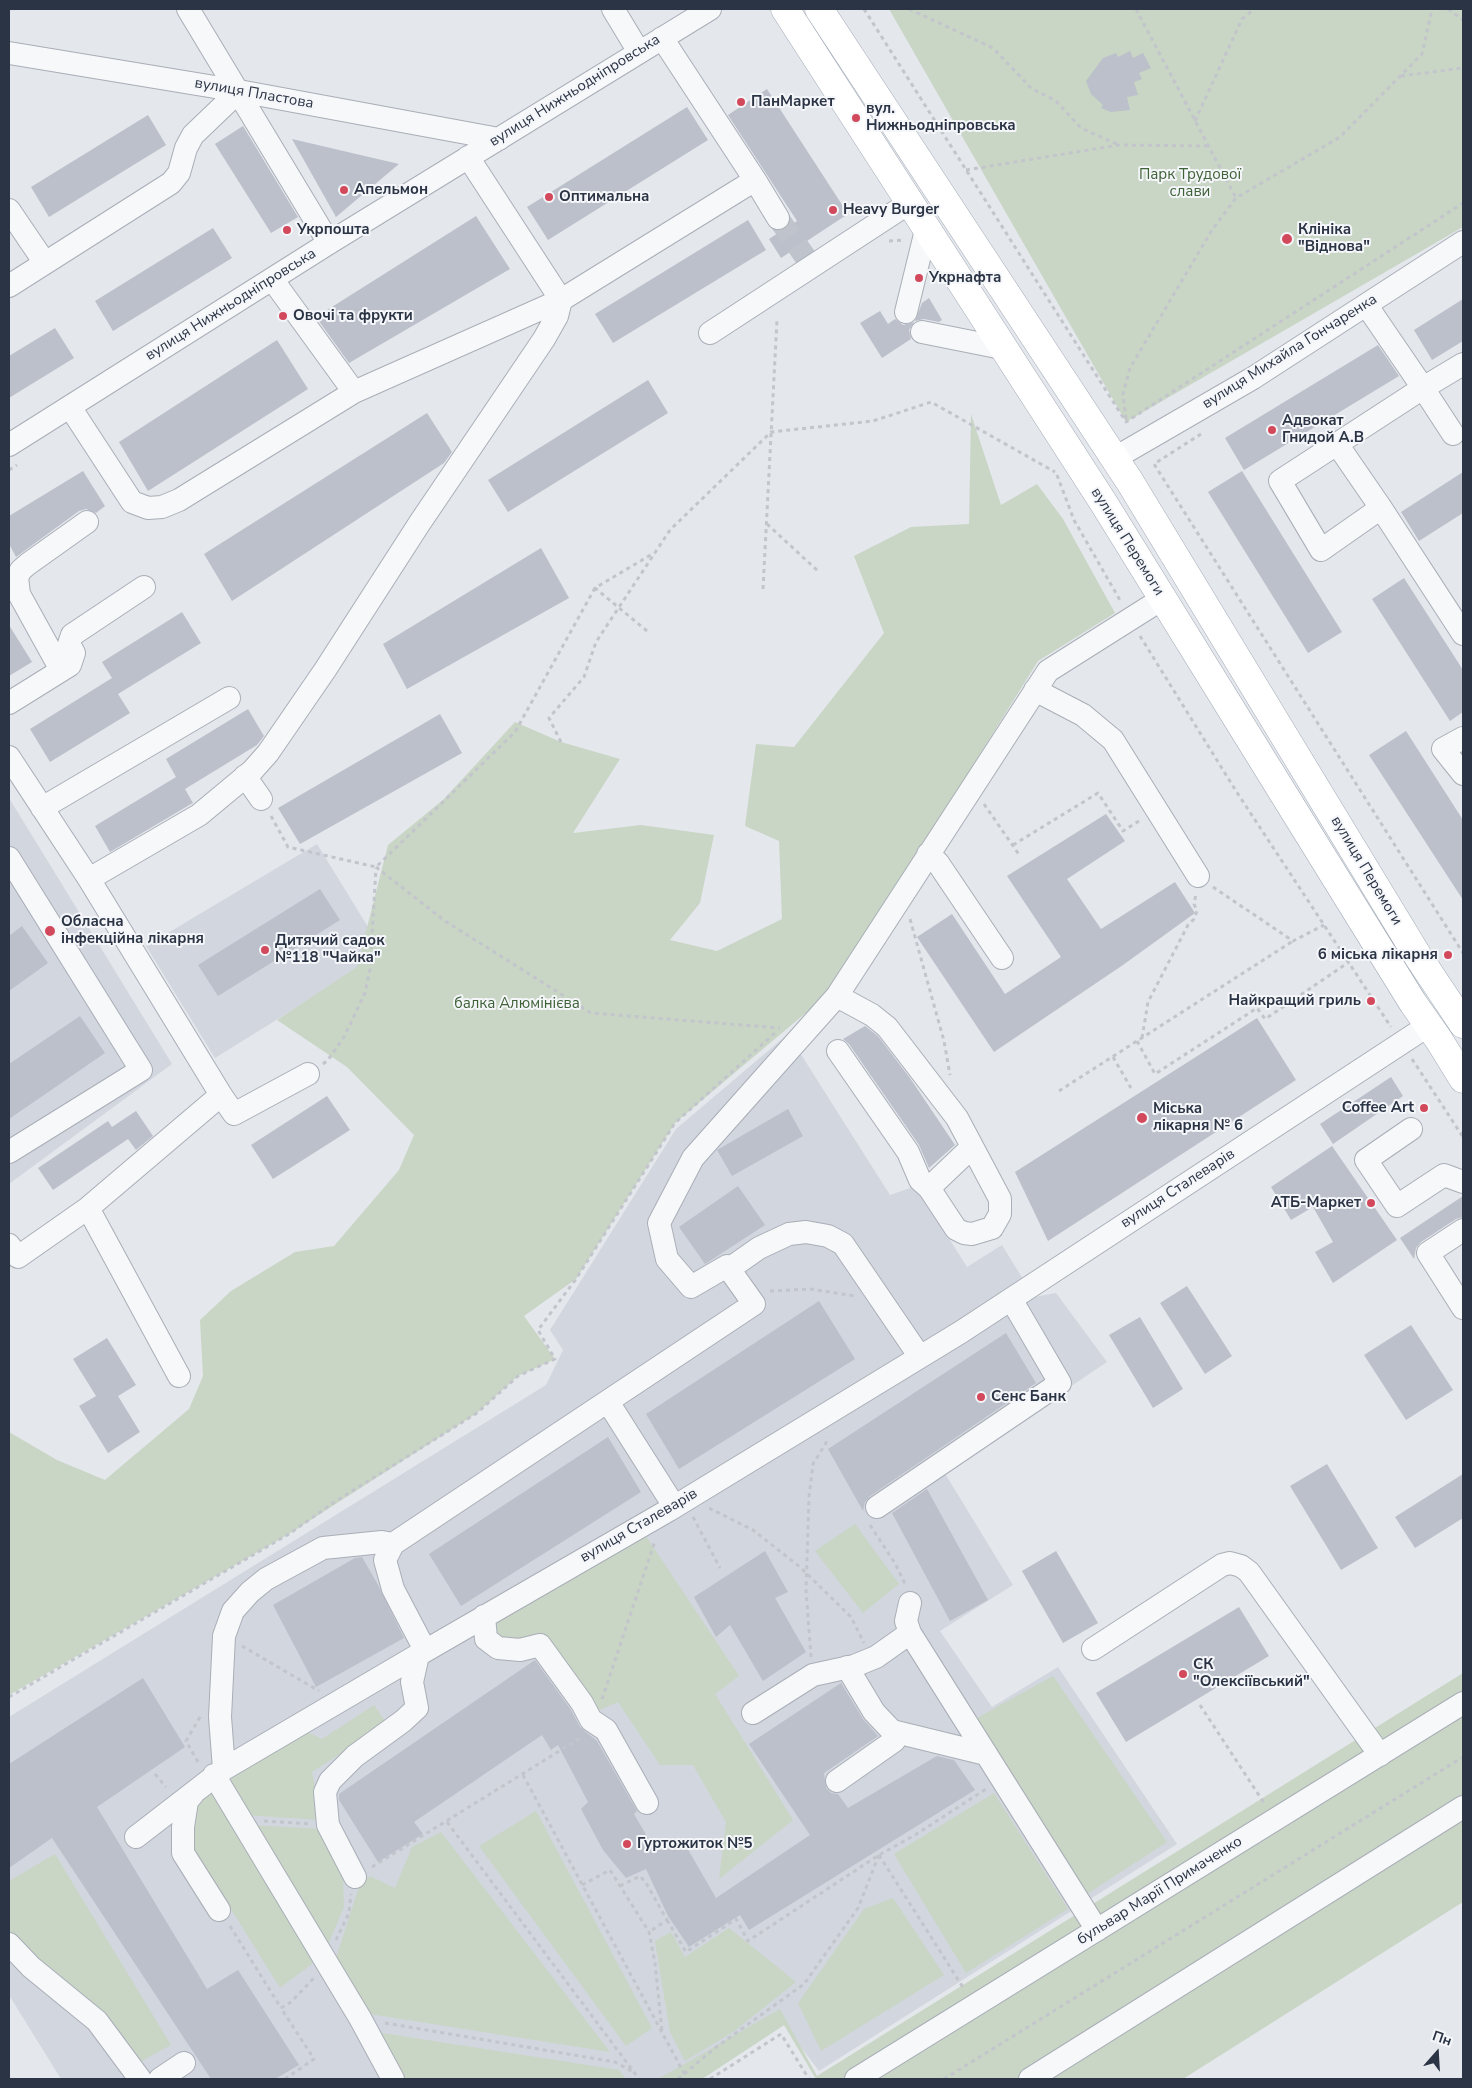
<!DOCTYPE html>
<html>
<head>
<meta charset="utf-8">
<style>
  body { margin:0 }
  #map { position:relative; width:1472px; height:2088px; overflow:hidden; background:#e4e7ec; font-family:"Nunito Sans",sans-serif }
  canvas { display:block }
  .frame { position:absolute; inset:0; border:10px solid #2b3445; pointer-events:none }
  .north { position:absolute; left:1412px; top:2028px; width:50px; height:50px; -webkit-text-stroke:4px #f4f6f9; paint-order:stroke; rotate:19deg; font-size:14px; font-weight:700; line-height:20px; text-align:center; color:#2b3445 }
  .north::after { content:''; display:block; margin:auto; width:18px; height:22px; background:#2b3445; clip-path:polygon(50% 0,100% 100%,50% 72%,0 100%) }
</style>
</head>
<body>
<div id="map">
<canvas width="1472" height="2088"></canvas>
<div class="frame"></div>
<div class="north">Пн</div>
</div>
<script>
const context = document.querySelector('canvas').getContext('2d');
context.lineJoin = 'round';
function fillPath(path, color) {
  context.fillStyle = color;
  context.fill(path, 'evenodd');
}
function toPath(rows) {
  const path = new Path2D();
  for (const r of rows) {
    path.moveTo(r[0], r[1]);
    for (let i = 2; i < r.length; i += 2) path.lineTo(r[i], r[i + 1]);
  }
  return path;
}
function trace(path, color, width, dash) {
  context.strokeStyle = color;
  context.lineWidth = width;
  context.lineCap = dash ? 'butt' : 'round';
  context.setLineDash(dash || []);
  context.stroke(path);
}
function label(font, color, halo, rows, align = 'center') {
  context.font = font + ' "Nunito Sans",sans-serif';
  context.lineWidth = 4;
  context.setLineDash([]);
  context.textBaseline = 'middle';
  context.strokeStyle = halo;
  context.fillStyle = color;
  for (const [text, x, y, turn = 0] of rows) {
    context.save();
    context.translate(x, y);
    context.rotate((+turn || 0) * Math.PI / 180);
    context.textAlign = isNaN(turn) ? turn : align;
    if (halo) context.strokeText(text, 0, 0);
    context.fillText(text, 0, 0);
    context.restore();
  }
}
const built = toPath([
  [9,798,172,1064,9,1184],
  [317,844,384,953,215,1058,146,946],
  [788,1034,890,1195,916,1186,967,1267,1002,1245,1034,1297,1056,1293,1107,1362,944,1472,1013,1585,940,1631,992,1707,1058,1667,1177,1844,819,2071,784,2025,702,2079,61,2079,9,1995,9,1717,546,1385,563,1350,550,1330,676,1129]
]);
const green = toPath([
  [889,9,1463,9,1463,227,1126,422],
  [971,414,1001,505,1037,484,1063,519,1115,613,1038,661,833,990,675,1123,576,1279,524,1316,555,1359,518,1376,477,1413,289,1534,9,1695,9,1432,57,1460,105,1480,189,1409,203,1376,200,1320,231,1291,295,1252,334,1246,399,1170,414,1135,347,1067,277,1020,357,967,388,845,444,799,515,722,561,742,620,759,573,833,641,825,714,835,700,903,670,940,717,951,782,919,779,841,745,826,756,744,794,747,884,633,854,556,911,527,969,524],
  [855,1524,899,1584,863,1613,815,1551],
  [642,1530,739,1676,715,1694,793,1820,719,1879,726,1822,693,1765,660,1765,618,1702,593,1713,544,1633,520,1644,497,1638,494,1617],
  [1463,1673,1463,1902,1183,2079,816,2079,784,2025,702,2079,658,2079,780,2009,817,2076],
  [1053,1676,1167,1842,1084,1896,975,1719],
  [374,1705,387,1724,312,1772,321,1820,244,1815,229,1790,233,1774,305,1731,322,1739],
  [210,1792,317,1960,280,1988,192,1846,190,1811],
  [994,1793,1068,1909,966,1973,894,1854],
  [536,1811,652,2028,626,2046,479,1846],
  [251,1825,323,1829,343,1877,344,1907,325,1952],
  [441,1832,610,2052,363,2013,334,1964,359,1887,370,1876,395,1888,412,1847],
  [55,1854,171,2045,138,2063,9,1935,9,1881],
  [893,1898,944,1975,821,2051,798,2003,864,1909],
  [729,1928,796,1982,733,2032,685,2061,670,2032,655,1941,671,1932,685,1957],
  [376,2032,619,2070,626,2079,402,2079]
]);
const building = toPath([
  [1130,51,1133,58,1143,53,1151,68,1139,73,1142,79,1134,82,1138,95,1127,97,1130,110,1111,112,1101,108,1103,105,1091,94,1086,81,1103,58,1116,53,1118,57],
  [767,89,848,214,781,258,769,239,797,221,728,115],
  [687,107,708,140,548,240,527,207],
  [148,115,166,145,49,217,31,187],
  [243,126,298,217,271,233,215,144],
  [292,139,399,164,336,217],
  [476,216,510,269,349,363,316,317],
  [748,220,766,250,613,343,595,314],
  [213,228,232,258,113,331,95,301],
  [929,298,942,320,939,322,924,319,915,321,922,303],
  [1463,299,1463,341,1432,360,1414,330],
  [880,311,888,324,895,319,903,325,914,322,909,330,911,339,882,358,860,323],
  [55,328,74,358,9,398,9,356],
  [277,340,308,389,148,491,119,442],
  [1378,345,1399,376,1244,470,1225,438],
  [648,380,668,413,508,512,488,480],
  [427,413,452,452,444,463,232,601,204,554],
  [83,471,105,506,96,513,86,509,79,511,16,557,9,544,9,516],
  [1242,471,1342,632,1308,653,1208,492],
  [1463,472,1463,513,1419,541,1401,512],
  [541,548,569,598,407,689,383,644],
  [1404,578,1463,670,1463,712,1450,721,1372,599],
  [182,612,201,643,118,694,130,713,50,762,30,729,112,678,102,662],
  [9,625,32,662,9,676],
  [248,709,264,736,257,745,185,789,193,803,191,804,110,852,95,826,176,777,166,759],
  [440,714,462,753,300,844,278,808],
  [1406,731,1463,820,1463,900,1369,755],
  [1106,814,1125,841,1067,879,1101,929,1175,882,1195,913,1123,965,994,1052,917,937,952,914,1005,994,1061,957,1007,876],
  [320,889,340,920,218,996,198,965],
  [22,926,48,963,9,991,9,936],
  [80,1016,105,1053,9,1119,9,1064],
  [1257,1018,1296,1080,1048,1241,1015,1172],
  [865,1026,878,1036,910,1078,955,1145,929,1168,919,1145,849,1044,843,1039],
  [1391,1077,1403,1096,1333,1144,1320,1124],
  [327,1096,350,1130,273,1179,251,1145],
  [788,1109,803,1136,732,1176,717,1150],
  [136,1111,153,1136,136,1150,128,1139,53,1190,38,1168,108,1121,112,1127],
  [1332,1146,1397,1240,1333,1283,1315,1252,1333,1242,1313,1207,1291,1220,1271,1187],
  [738,1186,765,1225,705,1264,679,1227],
  [1463,1196,1463,1217,1456,1219,1421,1242,1416,1248,1414,1259,1400,1238],
  [1187,1286,1232,1356,1205,1374,1160,1303],
  [819,1301,855,1359,679,1469,646,1414],
  [1140,1317,1183,1389,1153,1408,1109,1335],
  [1411,1325,1453,1390,1406,1420,1364,1355],
  [1006,1333,1036,1383,870,1496,865,1502,863,1511,828,1449],
  [107,1338,136,1385,118,1396,140,1432,108,1453,79,1406,96,1396,73,1359],
  [608,1437,641,1492,461,1606,429,1554],
  [1327,1464,1378,1548,1341,1570,1290,1486],
  [1463,1474,1463,1518,1415,1548,1395,1517],
  [927,1489,988,1600,950,1621,892,1513],
  [765,1551,788,1592,775,1598,806,1652,763,1681,730,1625,716,1637,694,1597],
  [1056,1551,1098,1623,1063,1643,1022,1571],
  [362,1557,378,1585,404,1638,316,1687,273,1605,355,1558],
  [1239,1607,1269,1656,1126,1742,1096,1693],
  [535,1660,571,1710,580,1727,597,1741,637,1811,634,1814,648,1838,661,1850,682,1839,716,1898,810,1835,749,1744,841,1683,863,1719,878,1736,824,1773,826,1788,831,1793,838,1794,848,1808,937,1756,954,1760,975,1790,749,1930,740,1915,689,1947,668,1916,646,1869,626,1878,603,1850,581,1809,588,1802,558,1745,551,1750,542,1735,414,1822,423,1834,378,1862,339,1800,339,1794],
  [143,1678,185,1747,97,1807,207,1989,238,1970,299,2065,275,2079,211,2079,52,1838,9,1868,9,1764]
]);
const minorTunnel = toPath([
  [778,218,811,265]
]);
const path = toPath([
  [864,9,1126,422,1463,203],
  [909,9,993,48,1032,89,1055,100,1081,128,1119,145],
  [1136,9,1236,198],
  [1448,9,1463,20],
  [1401,76,1463,68],
  [1195,121,1242,19,1254,9],
  [966,170,1119,145,1208,146],
  [889,241,905,240],
  [1126,419,1123,394,1130,368,1212,230,1236,198,1340,137,1422,54,1432,9],
  [1201,434,1154,464,1463,953],
  [9,470,17,465],
  [1057,475,1074,520,1121,602],
  [767,524,819,572],
  [763,589,777,320],
  [647,631,595,588,654,553],
  [1140,636,1236,791,1391,1027],
  [561,742,549,718,584,677,596,642,670,530,771,432,873,421,931,402,1055,472],
  [984,804,1020,856],
  [271,816,288,847,376,867,515,732,595,588],
  [1013,845,1098,793,1123,831,1139,821],
  [376,867,445,921,591,1013,780,1028],
  [1213,887,1293,941,1324,925],
  [910,919,944,1041,950,1075],
  [1142,1038,1148,1002,1188,925,1194,919,1197,911,1194,904,1196,894],
  [1137,1041,1155,1074,1257,1008,1265,1019,1349,962],
  [1113,1057,1131,1088],
  [1412,1059,1463,1137],
  [323,1064,328,1060,344,1037,365,993,370,969,376,868],
  [1059,1091,1293,941],
  [770,1291,810,1289,855,1296],
  [709,1508,753,1530,800,1567,851,1617,864,1643],
  [693,1517,720,1568],
  [870,1525,896,1565,905,1584],
  [242,1646,319,1691],
  [811,1657,806,1590,809,1497,813,1464,826,1443,827,1437],
  [9,1697,289,1534,333,1503,477,1413,518,1376,555,1359,538,1330,576,1279,675,1123,776,1032],
  [602,1699,655,1541],
  [1200,1705,1264,1803],
  [198,1762,186,1741,200,1717],
  [155,1774,166,1787],
  [523,1775,685,2075],
  [264,1821,310,1824],
  [447,1822,639,2079],
  [879,1855,964,1989],
  [372,1867,582,1737],
  [582,1885,610,1870,649,1932,655,1963,662,2031],
  [620,1886,640,1876,646,1883,667,1920,649,1932],
  [667,1920,686,1952,736,1919,748,1941,879,1855,915,1835,986,1789],
  [230,1926,281,2008],
  [336,1940,349,1913,351,1894],
  [385,2023,615,2062,635,2073],
  [285,2079,314,2059,281,2008,291,2002,314,1978],
  [678,2079,715,2048,804,1984,858,1908,879,1855],
  [710,2079,781,2034,809,2079],
  [944,2079,1463,1757]
]);
const minor = toPath([
  [188,9,329,243],
  [613,9,639,52],
  [9,53,239,91,499,139],
  [468,157,561,300,755,180,662,38],
  [755,180,778,218],
  [9,210,45,263],
  [272,279,354,392,561,300],
  [9,286,171,183,179,173,186,148,193,135,239,91],
  [1367,306,1423,388,1280,481,1321,550,1381,508,1463,634],
  [906,312,926,230],
  [922,332,1002,348],
  [710,333,909,203],
  [70,407,132,502,148,508,162,507,179,500,354,392],
  [1453,434,1423,388,1463,364],
  [1337,444,1381,508],
  [9,445,329,243,710,9],
  [1115,458,1253,378,1463,242],
  [61,670,19,594,17,577,21,570,28,564,87,522],
  [1035,690,1083,715,1113,740,1198,876],
  [9,703,70,665,74,653,69,644,72,635,144,587],
  [1463,738,1443,749,1463,774],
  [9,757,89,879,221,1095,88,1208,179,1376],
  [245,776,261,799],
  [42,808,229,698],
  [928,854,938,863,1002,958],
  [9,858,141,1070,9,1152],
  [89,879,199,815,252,771,268,753,325,670,419,524,544,339,557,316,561,300],
  [837,996,872,1015,887,1027,957,1118,1000,1199,1000,1214,992,1228,972,1234,964,1233,956,1229,929,1188,920,1180,908,1152,838,1051],
  [221,1095,234,1114,308,1074],
  [1411,1129,1366,1160,1397,1206,1444,1175,1463,1182],
  [929,1188,972,1147],
  [1463,1230,1428,1253,1463,1308],
  [9,1245,18,1257,88,1208],
  [729,1269,759,1248,789,1234,806,1232,828,1236,843,1244,920,1357],
  [608,1402,674,1506],
  [877,1507,1060,1383,1011,1299],
  [393,1544,385,1560,393,1589,425,1650],
  [910,1603,906,1621,910,1633,1097,1930],
  [484,1616,486,1639,498,1648,520,1650,540,1645,582,1703,591,1720,606,1730,647,1803],
  [1093,1649,1222,1565,1230,1563,1241,1566,1249,1572,1380,1755],
  [847,1667,874,1712,892,1731,986,1754],
  [753,1713,813,1675,854,1666,876,1657,910,1633],
  [224,1769,220,1717,224,1636,233,1611,250,1592,266,1579,323,1548,382,1542,393,1544,754,1304,727,1266,691,1287,667,1259,659,1223,693,1158,837,996,1048,671,1162,599],
  [214,1775,360,2018,393,2079],
  [837,1781,894,1741,892,1731],
  [193,1794,187,1801,183,1827,183,1853,219,1910],
  [136,1837,224,1769,418,1655],
  [355,1877,328,1825,325,1792,330,1781,355,1756,403,1721,417,1708,412,1682,418,1655,669,1510,961,1332,1429,1025],
  [9,1944,31,1967,97,2021,140,2079],
  [160,2079,184,2063],
  [856,2079,1463,1703],
  [1030,2079,1463,1807]
]);
const major = toPath([
  [785,9,1103,502,1413,1003,1439,1040,1463,1079],
  [819,9,1130,482,1419,958,1463,1024]
]);
const markers = [
  [741,102,5,"#d1495b"],
  [856,118,5,"#d1495b"],
  [344,190,5,"#d1495b"],
  [549,197,5,"#d1495b"],
  [833,210,5,"#d1495b"],
  [287,230,5,"#d1495b"],
  [1287,239,6,"#d1495b"],
  [919,278,5,"#d1495b"],
  [283,316,5,"#d1495b"],
  [1272,430,5,"#d1495b"],
  [50,931,6,"#d1495b"],
  [265,950,5,"#d1495b"],
  [1448,955,5,"#d1495b"],
  [1371,1001,5,"#d1495b"],
  [1424,1108,5,"#d1495b"],
  [1142,1118,6,"#d1495b"],
  [1371,1203,5,"#d1495b"],
  [981,1397,5,"#d1495b"],
  [1183,1674,5,"#d1495b"],
  [627,1844,5,"#d1495b"]
];
const streetNames = [
  ["вулиця Нижньодніпровська",575,91,-32],
  ["вулиця Пластова",254,94,10],
  ["вулиця Нижньодніпровська",231,305,-32],
  ["вулиця Михайла Гончаренка",1290,352,-32],
  ["вулиця Перемоги",1127,542,58],
  ["вулиця Перемоги",1366,871,59],
  ["вулиця Сталеварів",1178,1189,-33],
  ["вулиця Сталеварів",639,1526,-30],
  ["бульвар Марії Примаченко",1160,1891,-32]
];
const poiNames = [
  ["ПанМаркет",751,102],
  ["вул.",866,109],
  ["Нижньодніпровська",866,126],
  ["Апельмон",354,190],
  ["Оптимальна",559,197],
  ["Heavy Burger",843,210],
  ["Укрпошта",297,230],
  ["Клініка",1298,230],
  ["\"Віднова\"",1298,247],
  ["Укрнафта",929,278],
  ["Овочі та фрукти",293,316],
  ["Адвокат",1282,421],
  ["Гнидой А.В",1282,438],
  ["Обласна",61,922],
  ["інфекційна лікарня",61,939],
  ["Дитячий садок",275,941],
  ["№118 \"Чайка\"",275,958],
  ["6 міська лікарня",1438,955,"right"],
  ["Найкращий гриль",1361,1001,"right"],
  ["Coffee Art",1414,1108,"right"],
  ["Мiська",1153,1109],
  ["лiкарня № 6",1153,1126],
  ["АТБ-Маркет",1361,1203,"right"],
  ["Сенс Банк",991,1397],
  ["СК",1193,1665],
  ["\"Олексіївський\"",1193,1682],
  ["Гуртожиток №5",637,1844]
];
const parkNames = [
  ["Парк Трудової",1190,175],
  ["слави",1190,192],
  ["балка Алюмінієва",517,1004]
];
fillPath(built, '#d2d6de');
fillPath(green, '#c9d6c5');
fillPath(building, '#bbc0ca');
trace(minorTunnel, '#bfc3cb', 22, [22, 11]);
trace(minor, '#a9aeb7', 24);
trace(major, '#a3abb8', 29);
trace(path, '#c2c5cb', 3, [4, 4]);
trace(minor, '#f7f8fa', 22);
trace(major, '#fff', 28);
for (const [x, y, r, color] of markers) {
  const dot = new Path2D();
  dot.arc(x, y, r, 0, 2 * Math.PI);
  context.fillStyle = color;
  context.fill(dot);
  trace(dot, '#f4f6f9', 2);
}
label('15px', '#2b3445', '#f4f6f9', streetNames);
label('bold 15px', '#2b3445', '#f4f6f9', poiNames, 'left');
label('15px', '#3f6138', '#f4f6f9', parkNames);
</script>
</body>
</html>
